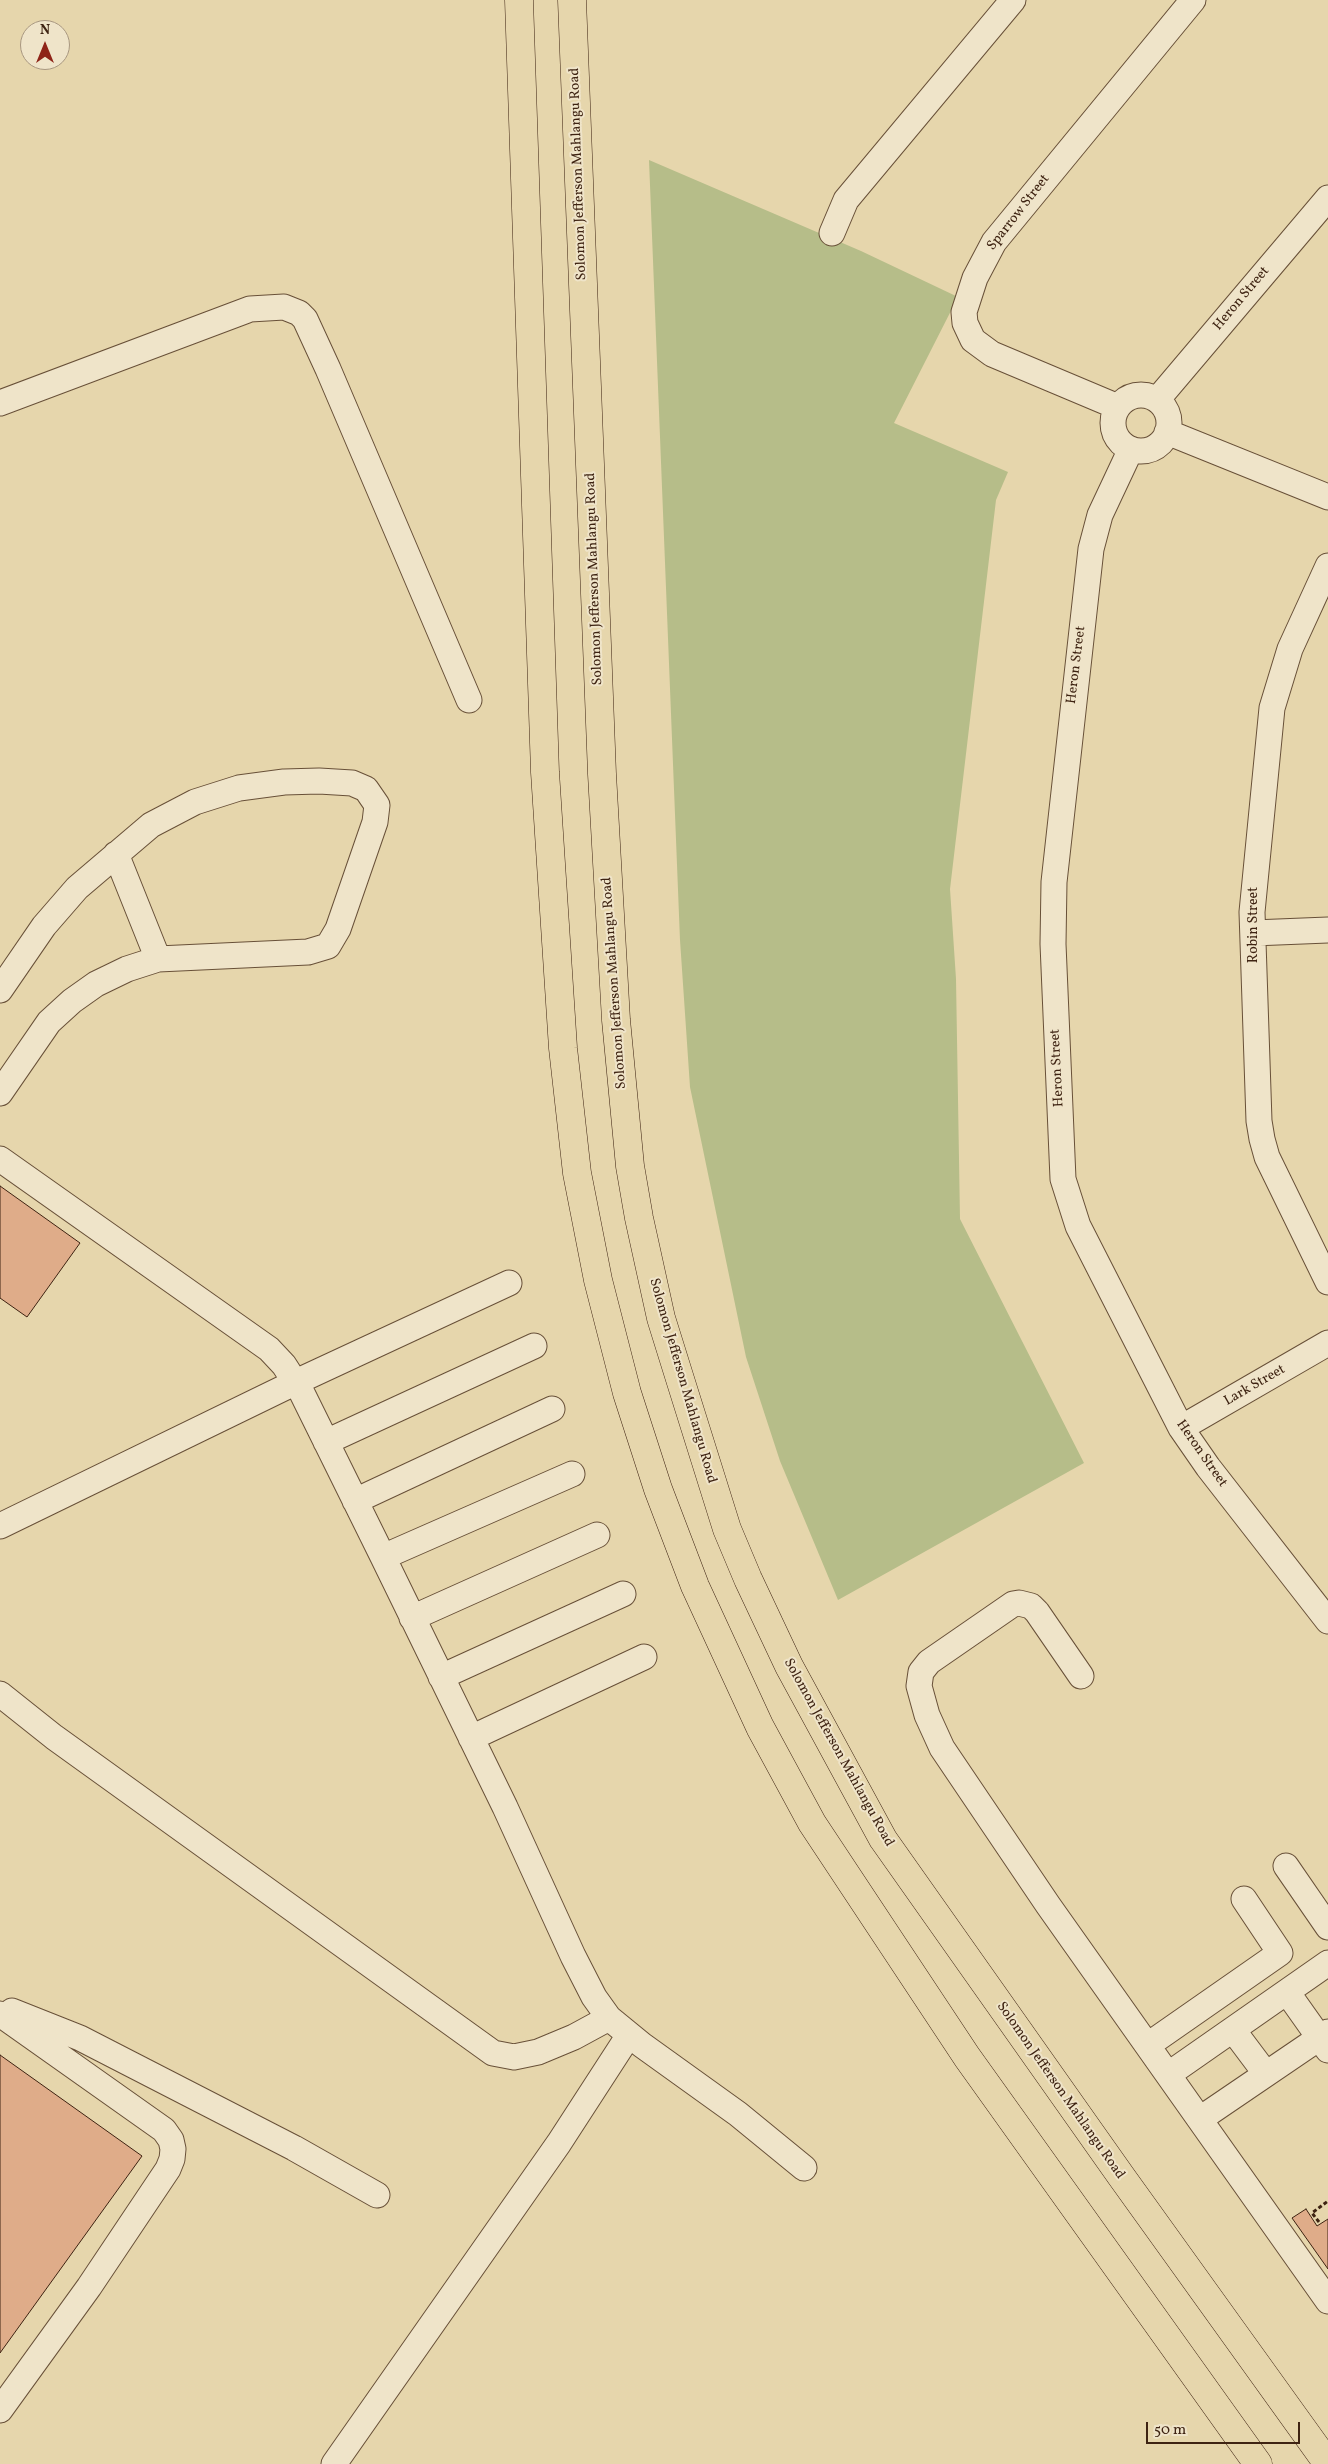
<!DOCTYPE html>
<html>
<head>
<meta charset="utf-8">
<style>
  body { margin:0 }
  #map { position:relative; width:1328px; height:2464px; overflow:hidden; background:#e6d6ac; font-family:Vollkorn,serif }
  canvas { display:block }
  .north { position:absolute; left:20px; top:20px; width:50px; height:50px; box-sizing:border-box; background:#efe4c9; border:1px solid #a89780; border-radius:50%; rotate:0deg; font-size:14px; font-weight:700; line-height:20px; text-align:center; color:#3e2312 }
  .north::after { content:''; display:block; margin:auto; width:18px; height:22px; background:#8f2418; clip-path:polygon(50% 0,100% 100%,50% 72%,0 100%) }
  .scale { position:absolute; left:1146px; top:2422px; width:154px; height:22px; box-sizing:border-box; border:2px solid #3e2312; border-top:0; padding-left:6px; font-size:15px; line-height:18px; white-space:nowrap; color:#3e2312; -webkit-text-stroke:4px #efe4c9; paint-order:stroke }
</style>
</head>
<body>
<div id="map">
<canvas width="1328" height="2464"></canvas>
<div class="north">N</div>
<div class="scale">50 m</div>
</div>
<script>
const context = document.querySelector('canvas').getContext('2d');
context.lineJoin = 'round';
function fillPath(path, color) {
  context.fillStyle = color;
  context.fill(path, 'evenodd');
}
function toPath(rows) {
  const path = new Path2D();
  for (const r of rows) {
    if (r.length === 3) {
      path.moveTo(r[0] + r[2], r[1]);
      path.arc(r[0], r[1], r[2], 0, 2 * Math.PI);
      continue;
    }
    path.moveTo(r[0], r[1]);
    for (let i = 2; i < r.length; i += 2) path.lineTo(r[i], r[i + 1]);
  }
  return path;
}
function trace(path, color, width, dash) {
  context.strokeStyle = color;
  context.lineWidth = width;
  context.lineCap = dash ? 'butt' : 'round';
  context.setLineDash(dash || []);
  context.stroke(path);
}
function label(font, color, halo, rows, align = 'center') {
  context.font = font + ' Vollkorn,serif';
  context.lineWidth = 4;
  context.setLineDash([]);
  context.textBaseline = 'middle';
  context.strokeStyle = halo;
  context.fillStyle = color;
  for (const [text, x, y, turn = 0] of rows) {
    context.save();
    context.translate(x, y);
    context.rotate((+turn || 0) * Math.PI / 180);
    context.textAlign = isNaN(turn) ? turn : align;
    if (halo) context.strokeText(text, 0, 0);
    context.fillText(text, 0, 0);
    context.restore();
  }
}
const green = toPath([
  [649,160,861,251,958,297,894,423,1008,472,996,500,950,889,956,979,960,1219,1084,1463,838,1600,780,1461,746,1357,690,1087,680,940]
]);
const building = toPath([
  [0,1186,80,1243,27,1317,0,1298,0,1186],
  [0,2055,142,2156,0,2353,0,2055],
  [1306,2209,1317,2226,1328,2219,1328,2269,1292,2218,1306,2209]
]);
const path = toPath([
  [1319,2222,1312,2213,1328,2201]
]);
const minor = toPath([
  [832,233,846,200,1013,0],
  [1141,423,28],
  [1157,400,1328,198],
  [0,403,250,309,284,307,299,313,305,319,328,369,469,700],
  [1118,407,992,354,973,340,965,323,964,312,975,278,994,242,1193,0],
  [1167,432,1328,497],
  [1131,449,1100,515,1091,549,1054,882,1053,944,1063,1179,1078,1226,1181,1428,1208,1467,1328,1621],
  [1328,566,1290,649,1272,708,1252,912,1259,1121,1262,1139,1267,1157,1328,1282],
  [116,854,158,959],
  [1253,933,1328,930],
  [0,990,44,926,77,888,151,825,195,802,239,788,284,782,319,781,352,783,366,789,377,805,375,822,338,929,328,946,308,952,158,959,127,969,96,984,72,1001,49,1022,0,1093],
  [0,1159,269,1349,284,1365,302,1393,383,1557,505,1807,573,1956,594,1997,609,2018,642,2045,738,2114,804,2168],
  [1181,1428,1328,1343],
  [326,1442,534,1346],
  [355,1501,552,1409],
  [0,1526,296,1382,509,1283],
  [383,1557,572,1474],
  [412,1618,597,1535],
  [1081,1676,1037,1612,1031,1606,1019,1603,1013,1604,929,1662,921,1672,919,1686,927,1715,942,1748,1048,1905,1328,2301],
  [441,1677,623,1594],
  [0,1694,54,1737,493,2053,514,2057,538,2052,574,2037,609,2018],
  [471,1738,644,1657],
  [1286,1866,1328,1927],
  [1287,1992,1328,2050],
  [12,2011,80,2038,294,2148,377,2195],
  [0,2014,164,2130,171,2140,173,2149,172,2159,168,2169,89,2287,0,2410],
  [1233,2030,1266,2074],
  [1148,2045,1280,1953,1244,1899],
  [1169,2074,1328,1963],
  [1200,2119,1328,2032],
  [334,2464,559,2143,629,2035]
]);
const major = toPath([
  [519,0,545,772,563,1048,577,1173,598,1280,627,1393,658,1489,695,1586,760,1727,812,1823,967,2057,1258,2464],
  [572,0,602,774,616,1020,630,1166,639,1218,661,1318,680,1379,727,1529,748,1579,789,1666,883,1839,1121,2176,1328,2464]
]);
const streetNames = [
  ["Solomon Jefferson Mahlangu Road",579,174,-92],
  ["Sparrow Street",1019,213,-52],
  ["Heron Street",1242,299,-50],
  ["Solomon Jefferson Mahlangu Road",595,579,-92],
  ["Heron Street",1077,665,-83],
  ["Robin Street",1254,925,-90],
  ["Solomon Jefferson Mahlangu Road",615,983,-94],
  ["Heron Street",1058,1068,-93],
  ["Solomon Jefferson Mahlangu Road",682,1381,74],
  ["Lark Street",1255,1386,-30],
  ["Heron Street",1201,1454,55],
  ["Solomon Jefferson Mahlangu Road",838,1753,61],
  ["Solomon Jefferson Mahlangu Road",1060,2091,55]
];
fillPath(green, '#b6bd89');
fillPath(building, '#dfac89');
trace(building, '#3e2312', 1);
trace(minor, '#685038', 27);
trace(major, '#3e2312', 29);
trace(path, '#3e2312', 3, [4, 2.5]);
trace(minor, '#efe4c9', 25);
trace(major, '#e6d6ac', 28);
label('14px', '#3e2312', '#efe4c9', streetNames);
</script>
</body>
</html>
